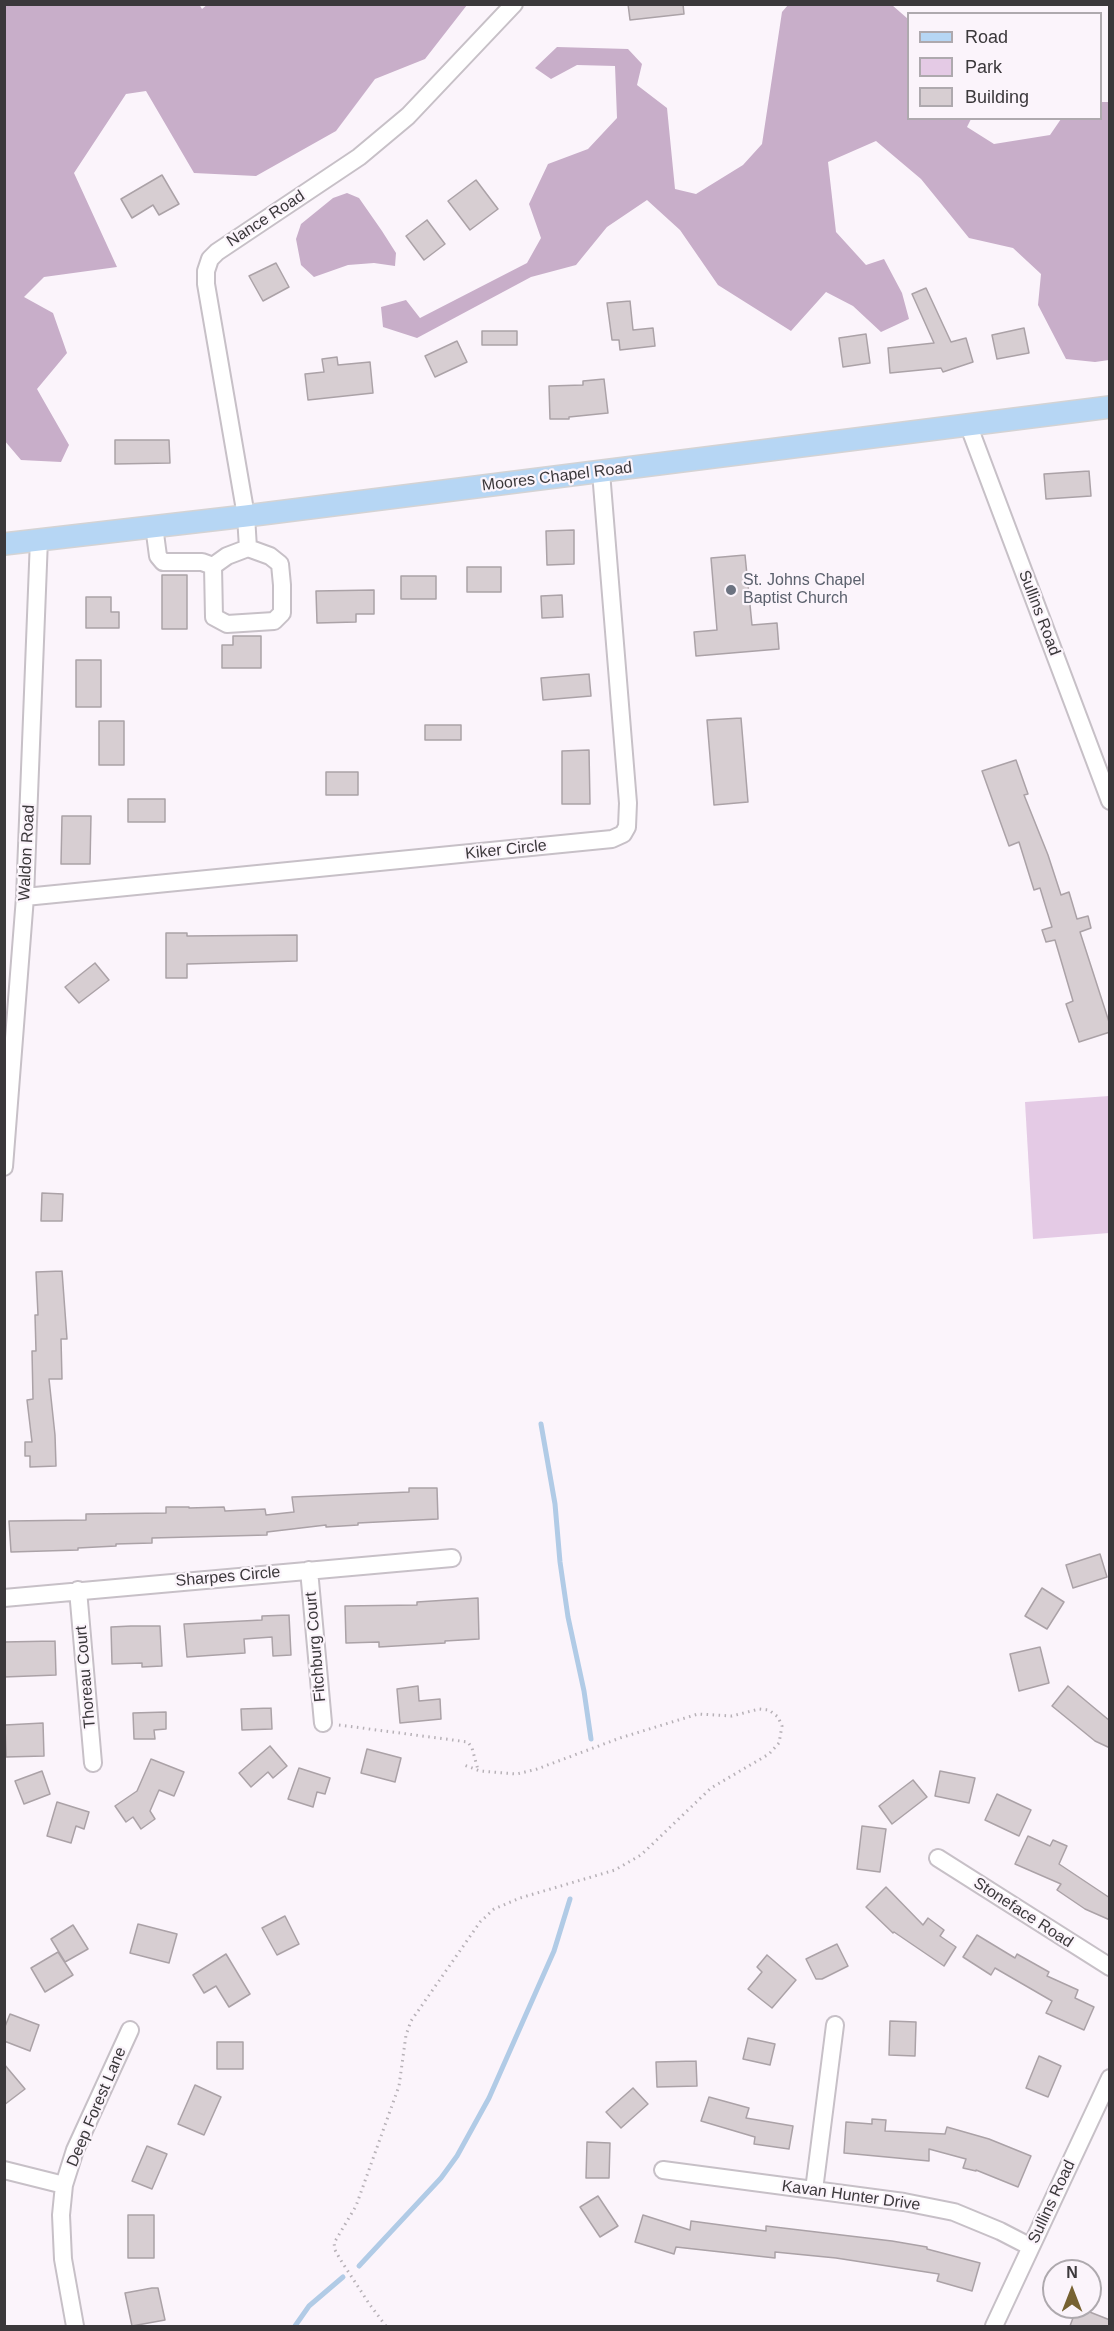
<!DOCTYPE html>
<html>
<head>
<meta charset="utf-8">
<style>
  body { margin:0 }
  #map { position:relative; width:1114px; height:2331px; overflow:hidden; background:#fbf4fb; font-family:Arial,sans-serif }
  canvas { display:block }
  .frame { position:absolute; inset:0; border:6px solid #3b383b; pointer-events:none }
  .legend { position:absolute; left:907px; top:12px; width:195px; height:108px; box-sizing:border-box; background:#fbf4fb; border:2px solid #aea9ae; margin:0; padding:8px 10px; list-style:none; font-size:18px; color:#3b383b }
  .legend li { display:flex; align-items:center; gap:12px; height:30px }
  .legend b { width:30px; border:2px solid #aea9ae }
  .north { position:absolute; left:1042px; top:2259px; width:60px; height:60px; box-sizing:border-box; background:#fbf4fb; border:2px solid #aea9ae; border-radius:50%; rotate:0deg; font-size:16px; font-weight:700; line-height:24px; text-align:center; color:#3b383b }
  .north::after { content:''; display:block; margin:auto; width:21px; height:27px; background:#776232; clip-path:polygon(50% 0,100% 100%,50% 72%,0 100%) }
</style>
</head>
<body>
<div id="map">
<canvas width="1114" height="2331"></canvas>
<div class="frame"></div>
<ul class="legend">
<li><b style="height:8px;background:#b6d6f4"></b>Road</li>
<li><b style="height:16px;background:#e4cae5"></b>Park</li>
<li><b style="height:16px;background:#d7ced2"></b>Building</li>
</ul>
<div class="north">N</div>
</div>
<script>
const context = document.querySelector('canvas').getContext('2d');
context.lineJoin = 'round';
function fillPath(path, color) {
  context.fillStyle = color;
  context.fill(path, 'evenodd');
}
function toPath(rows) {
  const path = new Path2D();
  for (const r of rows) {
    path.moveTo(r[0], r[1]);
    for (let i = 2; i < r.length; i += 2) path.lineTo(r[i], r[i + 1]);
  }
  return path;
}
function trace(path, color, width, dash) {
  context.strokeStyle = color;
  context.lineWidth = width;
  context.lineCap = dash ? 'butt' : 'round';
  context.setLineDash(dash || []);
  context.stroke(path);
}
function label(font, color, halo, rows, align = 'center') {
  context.font = font + ' Arial,sans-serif';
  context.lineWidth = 4.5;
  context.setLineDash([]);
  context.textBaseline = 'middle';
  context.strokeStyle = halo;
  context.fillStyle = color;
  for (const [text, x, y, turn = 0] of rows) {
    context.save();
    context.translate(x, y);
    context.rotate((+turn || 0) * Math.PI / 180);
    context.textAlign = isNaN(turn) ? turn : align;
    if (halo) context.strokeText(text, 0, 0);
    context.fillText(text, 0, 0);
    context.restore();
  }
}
const green = toPath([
  [1109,1096,1109,1233,1033,1239,1025,1102]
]);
const forest = toPath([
  [199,4,202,9,208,4,467,5,425,59,375,79,336,131,256,176,194,173,146,91,126,94,74,173,117,267,44,277,24,297,53,313,67,353,37,389,69,445,61,462,21,460,4,440,5,5],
  [788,5,892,5,908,19,908,118,971,119,967,127,994,144,1050,135,1061,119,1100,118,1101,102,1109,102,1109,360,1095,362,1066,359,1038,305,1041,274,1013,248,969,238,921,179,876,141,828,162,836,232,866,265,884,259,902,293,909,319,881,332,853,306,826,292,791,331,718,285,680,230,647,200,607,227,576,265,531,277,417,338,383,327,381,307,406,300,420,318,527,263,541,238,529,204,548,164,588,149,617,118,615,66,577,65,551,79,535,68,557,47,628,49,642,64,637,85,667,108,675,189,696,194,743,165,762,144,782,12],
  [347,193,359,198,382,231,396,253,395,266,374,263,348,265,314,277,301,265,296,239,301,224,333,198]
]);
const stream = toPath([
  [541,1424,555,1504,560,1562,568,1617,584,1691,591,1739],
  [359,2266,441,2178,457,2156,489,2098,554,1951,570,1899],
  [295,2326,309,2306,343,2277]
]);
const building = toPath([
  [628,4,683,4,684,14,630,20,628,4],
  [162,175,179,204,159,215,153,205,132,218,121,199,162,175],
  [476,180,498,209,470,230,448,201,476,180],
  [427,220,445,244,424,260,406,236,427,220],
  [276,263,289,287,263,301,249,276,276,263],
  [926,288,951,342,966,338,973,362,943,372,941,368,890,373,888,348,934,343,912,294,926,288],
  [630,301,633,330,653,328,655,346,620,350,619,340,612,340,607,303,630,301],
  [1024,328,1029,353,997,359,992,335,1024,328],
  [482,331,517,331,517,345,482,345,482,331],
  [866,334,870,363,843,367,839,338,866,334],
  [457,341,467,362,435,377,425,356,457,341],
  [337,357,338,365,370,362,373,393,308,400,305,374,324,372,322,359,337,357],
  [604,379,608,413,569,417,569,419,550,419,549,386,583,385,583,381,604,379],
  [115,440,169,440,170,463,115,464,115,440],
  [1089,471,1091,496,1046,499,1044,474,1089,471],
  [574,530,574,564,547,565,546,531,574,530],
  [745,555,752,625,777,623,779,649,696,656,694,632,717,630,711,558,745,555],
  [467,567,501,567,501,592,467,592,467,567],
  [162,575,187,575,187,629,162,629,162,575],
  [401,576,436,576,436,599,401,599,401,576],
  [374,590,374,614,356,614,356,622,317,623,316,591,374,590],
  [562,595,563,617,542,618,541,596,562,595],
  [86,597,111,597,111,612,119,612,119,628,86,628,86,597],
  [233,636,261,636,261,668,222,668,222,645,233,645,233,636],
  [76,660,101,660,101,707,76,707,76,660],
  [589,674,591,696,543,700,541,678,589,674],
  [741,718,748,802,714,805,707,720,741,718],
  [99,721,124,721,124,765,99,765,99,721],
  [425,725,461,725,461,740,425,740,425,725],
  [589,750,590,804,562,804,562,751,589,750],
  [1016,760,1028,794,1024,795,1048,855,1061,895,1069,892,1077,919,1088,916,1091,928,1080,932,1110,1025,1110,1032,1079,1042,1066,1004,1073,1001,1055,940,1046,942,1042,930,1052,927,1040,888,1034,890,1019,842,1009,846,982,771,1016,760],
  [326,772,358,772,358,795,326,795,326,772],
  [128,799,165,799,165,822,128,822,128,799],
  [62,816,91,816,90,864,61,864,62,816],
  [166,933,187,933,187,936,297,935,297,961,187,964,187,978,166,978,166,933],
  [95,963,109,980,79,1003,65,987,95,963],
  [42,1193,63,1194,62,1221,41,1221,42,1193],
  [62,1271,67,1339,61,1339,62,1379,49,1379,55,1435,56,1466,30,1467,30,1456,25,1456,25,1442,32,1442,27,1400,33,1399,32,1351,36,1351,35,1315,38,1315,36,1272,62,1271],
  [409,1488,437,1488,438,1519,358,1523,358,1525,326,1527,326,1525,267,1532,267,1535,152,1538,152,1543,116,1544,116,1546,78,1548,78,1550,11,1552,9,1521,86,1520,86,1514,166,1513,166,1507,189,1507,189,1508,224,1507,225,1511,265,1509,266,1515,294,1512,292,1497,409,1492,409,1488],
  [1100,1554,1107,1577,1073,1588,1066,1565,1100,1554],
  [1042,1588,1064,1602,1047,1629,1025,1616,1042,1588],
  [478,1598,479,1639,445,1641,445,1643,379,1647,379,1642,346,1643,345,1606,417,1605,417,1602,478,1598],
  [289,1615,291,1655,273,1656,272,1637,244,1639,245,1653,187,1657,184,1624,262,1620,262,1616,289,1615],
  [131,1626,160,1626,162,1666,142,1667,142,1663,112,1664,111,1627,131,1626],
  [55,1641,56,1675,4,1677,4,1642,55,1641],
  [1040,1647,1049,1683,1019,1691,1010,1654,1040,1647],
  [418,1686,419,1701,440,1699,441,1719,400,1723,397,1689,418,1686],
  [1068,1686,1110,1721,1110,1748,1095,1741,1052,1706,1068,1686],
  [271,1708,272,1729,242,1730,241,1709,271,1708],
  [166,1712,166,1729,154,1730,155,1739,134,1739,133,1713,166,1712],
  [43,1723,44,1756,6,1757,5,1725,43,1723],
  [270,1746,287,1766,273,1778,268,1772,251,1787,239,1773,270,1746],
  [367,1749,401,1758,395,1782,361,1773,367,1749],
  [151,1759,184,1772,174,1796,159,1790,150,1811,155,1819,141,1829,133,1817,126,1822,115,1806,137,1791,151,1759],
  [299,1768,330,1778,325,1794,317,1792,313,1807,288,1799,299,1768],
  [42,1771,50,1794,24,1804,15,1781,42,1771],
  [940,1771,975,1778,969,1803,935,1796,940,1771],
  [913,1780,927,1797,892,1824,879,1806,913,1780],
  [997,1794,1031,1810,1019,1836,985,1820,997,1794],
  [57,1802,89,1812,84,1829,76,1826,71,1843,47,1836,57,1802],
  [862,1826,886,1829,880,1872,857,1869,862,1826],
  [1028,1836,1050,1846,1053,1840,1067,1846,1059,1864,1110,1898,1110,1920,1085,1909,1057,1890,1061,1884,1015,1864,1028,1836],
  [886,1887,923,1925,928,1918,944,1930,940,1936,956,1947,944,1966,894,1932,893,1933,866,1907,886,1887],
  [285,1916,299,1944,277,1955,262,1928,285,1916],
  [138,1924,177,1934,169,1963,130,1953,138,1924],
  [73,1925,88,1949,65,1962,51,1939,73,1925],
  [977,1935,1015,1958,1017,1954,1049,1972,1047,1976,1078,1990,1075,1998,1094,2007,1084,2030,1046,2013,1052,2001,995,1968,991,1975,963,1957,977,1935],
  [837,1944,848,1966,822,1979,816,1979,806,1959,837,1944],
  [58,1952,73,1975,45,1992,31,1968,58,1952],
  [226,1954,250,1994,229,2007,216,1986,204,1993,193,1975,226,1954],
  [767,1955,796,1980,772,2008,748,1989,762,1972,757,1967,767,1955],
  [10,2014,39,2025,30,2051,4,2041,4,2029,10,2014],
  [890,2021,916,2022,915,2056,889,2055,890,2021],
  [748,2038,775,2044,770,2065,743,2059,748,2038],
  [217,2042,243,2042,243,2069,217,2069,217,2042],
  [1039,2056,1061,2066,1048,2097,1026,2088,1039,2056],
  [696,2061,697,2086,657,2087,656,2062,696,2061],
  [4,2064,25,2089,4,2105,4,2064],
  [195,2085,221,2097,204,2135,178,2124,195,2085],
  [633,2088,648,2104,621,2128,606,2112,633,2088],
  [709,2097,749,2108,746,2118,793,2126,789,2149,754,2144,755,2137,701,2121,709,2097],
  [872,2119,886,2120,885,2131,945,2134,947,2127,989,2139,1031,2156,1018,2187,976,2170,976,2171,963,2168,966,2159,929,2149,929,2161,844,2153,846,2122,872,2124,872,2119],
  [587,2142,610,2143,609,2178,586,2178,587,2142],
  [147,2146,167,2154,152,2189,132,2181,147,2146],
  [598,2196,618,2226,600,2237,580,2207,598,2196],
  [128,2215,154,2215,154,2258,128,2258,128,2215],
  [643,2215,690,2230,691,2221,766,2231,766,2226,892,2241,927,2247,927,2249,980,2263,972,2291,937,2281,939,2274,836,2258,775,2252,775,2258,676,2247,674,2254,635,2242,643,2215],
  [152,2288,158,2288,165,2320,132,2326,125,2293,152,2288],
  [1077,2307,1110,2320,1110,2326,1070,2326,1077,2307]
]);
const path = toPath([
  [339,1725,468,1742,472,1748,478,1770],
  [386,2326,370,2305,340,2259,335,2250,334,2243,356,2206,399,2086,406,2035,411,2021,480,1922,494,1909,520,1898,615,1870,641,1855,711,1788,769,1754,779,1743,782,1726,778,1717,769,1710,759,1709,732,1716,698,1714,620,1738,537,1769,517,1774,480,1771,464,1765]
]);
const minor = toPath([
  [968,424,1110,801],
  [154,526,158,556,163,562,202,562,213,566],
  [248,548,227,556,213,566,214,617,227,624,274,621,282,613,282,585,280,564,270,556,248,548,246,516,206,284,206,271,210,259,217,252,359,157,408,116,514,4],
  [25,897,612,839,623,834,627,827,628,803,601,472],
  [4,1167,25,897,39,539],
  [309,1570,323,1723],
  [78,1590,93,1763],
  [4,1598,452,1558],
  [938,1858,1110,1967],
  [4,2170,64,2185],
  [663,2170,904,2202,954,2212,1000,2231,1031,2247],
  [814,2190,835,2025],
  [75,2326,63,2259,61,2215,64,2185,75,2150,130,2030],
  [994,2326,1110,2078]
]);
const major = toPath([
  [4,544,246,516,1110,407]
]);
const markers = [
  [731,590,6,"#6b7280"]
];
const streetNames = [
  ["Nance Road",266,219,-33],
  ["Moores Chapel Road",557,477,-7],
  ["Sullins Road",1039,613,69],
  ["Kiker Circle",506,850,-6],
  ["Waldon Road",27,853,-87],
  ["Sharpes Circle",228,1577,-5],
  ["Fitchburg Court",316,1647,-95],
  ["Thoreau Court",86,1677,-95],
  ["Stoneface Road",1023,1913,33],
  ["Deep Forest Lane",97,2107,-67],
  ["Kavan Hunter Drive",851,2196,8],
  ["Sullins Road",1052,2202,-65]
];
const worshipNames = [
  ["St. Johns Chapel",743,581],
  ["Baptist Church",743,599]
];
fillPath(green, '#e4cae5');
fillPath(forest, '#c8aec9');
trace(stream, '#b1cbe6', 5);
fillPath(building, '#d7ced2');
trace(building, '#aba2a7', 1.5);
trace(minor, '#c7c0c7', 20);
trace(major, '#d4d3d4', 24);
trace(path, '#b7b1b7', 3, [1.5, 4.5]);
trace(minor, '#fff', 16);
trace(major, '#b6d6f4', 21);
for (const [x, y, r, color] of markers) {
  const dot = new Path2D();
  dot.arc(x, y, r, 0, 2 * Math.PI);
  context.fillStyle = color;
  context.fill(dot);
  trace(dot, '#fbf4fb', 2);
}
label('16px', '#3b383b', '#fbf4fb', streetNames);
label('16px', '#5b616d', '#fbf4fb', worshipNames, 'left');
</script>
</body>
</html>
